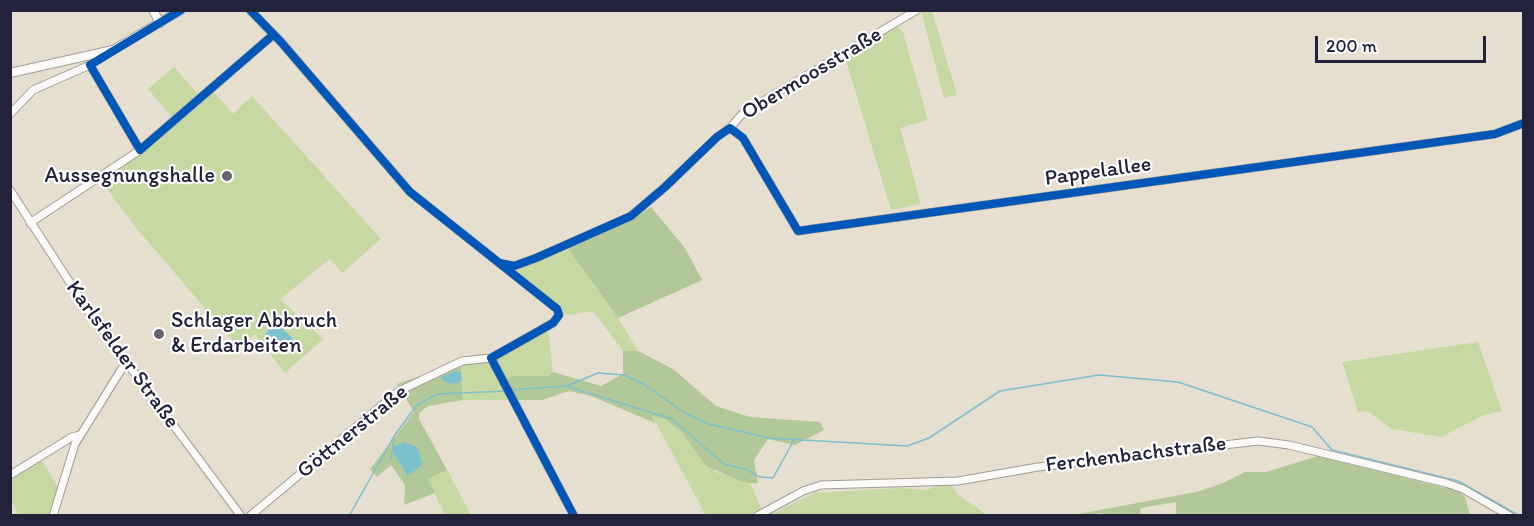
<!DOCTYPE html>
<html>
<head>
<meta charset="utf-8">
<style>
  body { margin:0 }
  #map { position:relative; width:1534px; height:526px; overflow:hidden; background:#e6dece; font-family:Itim,sans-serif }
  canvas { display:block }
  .frame { position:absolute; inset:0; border:12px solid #22223b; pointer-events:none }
  .scale { position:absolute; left:1315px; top:36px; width:171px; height:27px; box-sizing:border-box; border:3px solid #22223b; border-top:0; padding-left:8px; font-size:18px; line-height:21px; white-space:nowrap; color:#22223b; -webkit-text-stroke:4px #fff; paint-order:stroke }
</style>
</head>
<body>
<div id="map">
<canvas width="1534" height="526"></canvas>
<div class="frame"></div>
<div class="scale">200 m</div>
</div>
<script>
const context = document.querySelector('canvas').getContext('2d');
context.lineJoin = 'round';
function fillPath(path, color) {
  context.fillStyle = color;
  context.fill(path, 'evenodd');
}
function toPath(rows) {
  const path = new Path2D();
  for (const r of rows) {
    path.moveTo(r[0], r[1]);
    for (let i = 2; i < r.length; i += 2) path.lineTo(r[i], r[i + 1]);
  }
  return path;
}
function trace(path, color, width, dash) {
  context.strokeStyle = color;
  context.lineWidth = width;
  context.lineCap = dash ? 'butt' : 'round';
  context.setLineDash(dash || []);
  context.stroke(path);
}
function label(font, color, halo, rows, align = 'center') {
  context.font = font + ' Itim,sans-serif';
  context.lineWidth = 4.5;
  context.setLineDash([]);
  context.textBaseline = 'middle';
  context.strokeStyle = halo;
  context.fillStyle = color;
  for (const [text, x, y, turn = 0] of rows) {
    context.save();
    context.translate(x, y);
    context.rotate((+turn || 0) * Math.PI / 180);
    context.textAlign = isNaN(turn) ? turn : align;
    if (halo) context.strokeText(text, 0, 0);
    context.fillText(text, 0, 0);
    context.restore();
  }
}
const green = toPath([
  [921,11,932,11,957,95,944,98],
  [897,27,903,32,928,120,900,128,921,204,891,210,845,57],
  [174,67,198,94,172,117,148,89],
  [213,91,233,114,252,96,381,239,342,273,330,259,280,299,323,339,285,373,255,334,239,348,137,229,102,182],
  [567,247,618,318,638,351,623,351,593,311,569,315,559,312,514,272,516,268],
  [548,329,553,372,549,376,512,376,513,400,463,400,460,362,491,359],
  [1478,342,1502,411,1484,415,1441,437,1392,429,1367,411,1358,412,1342,362],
  [652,416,665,419,682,432,716,472,750,483,762,510,751,515,706,515],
  [41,459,59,489,50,515,18,515,11,499,11,479],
  [447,470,471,515,445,515,428,479],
  [944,484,952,485,957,494,987,515,768,516,814,493,899,488,926,490]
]);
const forest = toPath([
  [651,207,685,248,702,280,618,318,567,247,636,217],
  [623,351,638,351,673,369,716,406,750,417,820,422,824,430,795,445,768,439,754,460,758,483,750,483,740,481,706,466,682,432,665,419,652,416,655,423,591,396,569,391,542,400,513,400,504,383,512,376,549,376,553,372,601,386,623,374],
  [460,362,463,400,428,406,419,413,419,419,447,470,428,479,435,493,404,505,405,485,391,465,377,477,370,469,414,412,397,384],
  [1318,456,1458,491,1465,497,1470,515,1176,516,1176,502,1141,508,1140,515,1105,515,1102,513,1068,516,1196,492,1221,484,1245,472,1266,472]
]);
const water = toPath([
  [271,326,282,328,294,340,287,345,278,346,274,339,265,335],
  [456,371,461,372,462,380,454,384,444,382,441,377],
  [404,442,417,447,423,464,408,476,395,456,393,447]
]);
const stream = toPath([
  [569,387,672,419,724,464,745,469,760,477,773,478,794,440],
  [510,390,567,386,598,373,624,375,645,385,685,413,709,424,769,438,907,446,929,438,1000,391,1099,375,1178,382,1312,427,1332,450,1458,481,1520,516],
  [391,460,394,439],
  [349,516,394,436,417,405,438,394,506,391]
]);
const minor = toPath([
  [90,65,140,150],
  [10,114,33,90,90,65,111,52],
  [730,128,743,138,798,231,1495,134,1524,123],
  [10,190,89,312,241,516],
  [30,223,140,150,273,35],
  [502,264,514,266,536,258,631,216,665,187,717,137,730,128,743,113,917,10],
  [491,358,574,516],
  [10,475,72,437,80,435],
  [53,516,75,444,126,362],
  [250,516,399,391,462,361,491,358,553,323,559,315,557,309,410,192,281,42,250,10],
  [757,516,803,491,821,485,958,481,1038,467,1258,441,1289,445,1446,483,1463,489,1510,516]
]);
const major = toPath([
  [153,10,160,23],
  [10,73,113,50,181,10]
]);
const cycleway = toPath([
  [181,10,90,65,140,150,273,35],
  [250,10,281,42,410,192,557,309,559,315,553,323,491,358,574,516],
  [500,263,514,266,536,258,631,216,665,187,717,137,730,128,743,138,798,231,1495,134,1524,123]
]);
const markers = [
  [227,176,6,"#67646e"],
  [159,334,6,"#67646e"]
];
const streetNames = [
  ["Obermoosstraße",812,74,-31],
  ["Pappelallee",1098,172,-8],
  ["Karlsfelder Straße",122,355,54],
  ["Göttnerstraße",353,432,-39],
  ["Ferchenbachstraße",1136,455,-7]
];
const poiNames = [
  ["Aussegnungshalle",215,176],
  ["Schlager Abbruch",171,321,"left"],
  ["& Erdarbeiten",171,346,"left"]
];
fillPath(green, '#c6d9a3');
fillPath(forest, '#b3c899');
fillPath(water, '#7cc1ce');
trace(stream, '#7cc1ce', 1.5);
trace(minor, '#a19d96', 9);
trace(major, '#a19d96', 10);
trace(minor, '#fbfaf8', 7);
trace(major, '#fbfaf8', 8);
trace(cycleway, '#0057b8', 8);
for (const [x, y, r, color] of markers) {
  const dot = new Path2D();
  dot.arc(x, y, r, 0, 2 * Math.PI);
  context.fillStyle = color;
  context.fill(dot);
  trace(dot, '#fff', 2);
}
label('22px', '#22223b', '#fff', streetNames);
label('22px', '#22223b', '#fff', poiNames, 'right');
</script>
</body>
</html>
